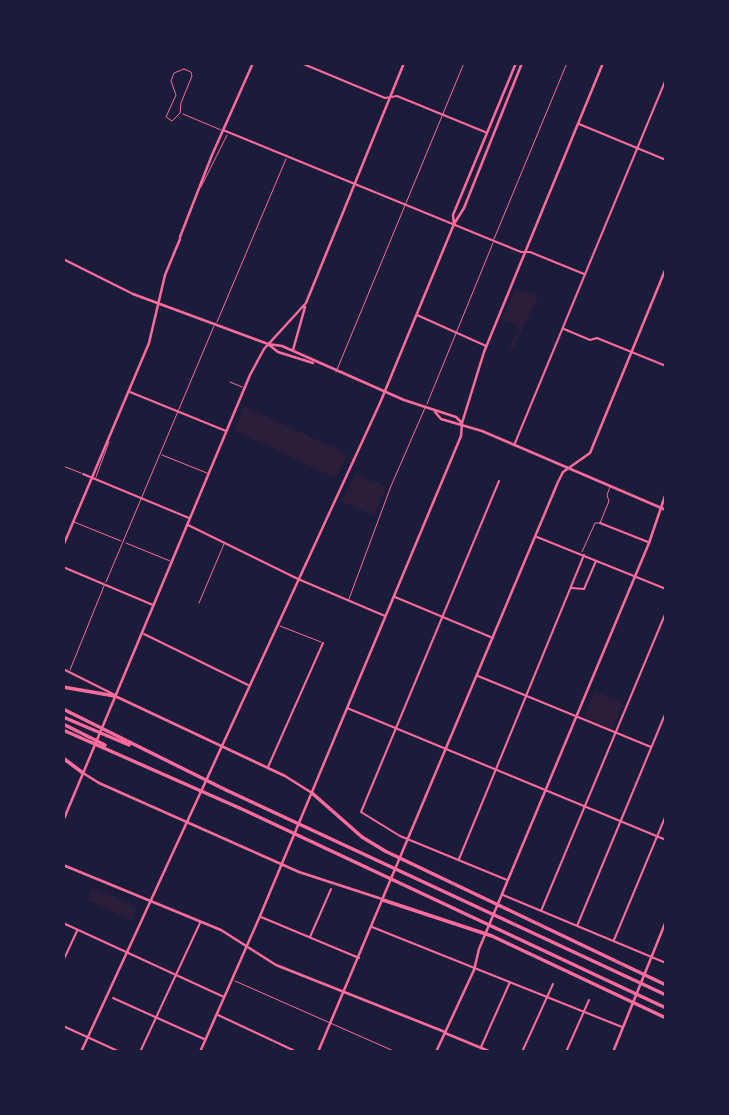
<!DOCTYPE html>
<html>
<head>
<meta charset="utf-8">
<style>
  body { margin:0 }
  #map { position:relative; width:729px; height:1115px; overflow:hidden; background:#1b1b3a; font-family:Signika,sans-serif }
  canvas { display:block }
  .frame { position:absolute; inset:0; border:65px solid #1b1b3a; pointer-events:none }
</style>
</head>
<body>
<div id="map">
<canvas width="729" height="1115"></canvas>
<div class="frame"></div>
</div>
<script>
const context = document.querySelector('canvas').getContext('2d');
context.lineJoin = 'round';
function fillPath(path, color) {
  context.fillStyle = color;
  context.fill(path, 'evenodd');
}
function toPath(rows) {
  const path = new Path2D();
  for (const r of rows) {
    path.moveTo(r[0], r[1]);
    for (let i = 2; i < r.length; i += 2) path.lineTo(r[i], r[i + 1]);
  }
  return path;
}
function trace(path, color, width, dash) {
  context.strokeStyle = color;
  context.lineWidth = width;
  context.lineCap = dash ? 'butt' : 'round';
  context.setLineDash(dash || []);
  context.stroke(path);
}
const green = toPath([
  [516,288,538,297,513,349,509,347,519,329,517,325,502,320],
  [244,406,347,454,335,478,234,430],
  [356,473,386,487,374,516,342,501],
  [595,691,623,703,612,729,584,717],
  [93,887,137,907,132,921,87,900]
]);
const service = toPath([
  [184,69,191,72,192,76,181,103,180,113,172,121,166,117,176,95,171,81,174,73,184,69],
  [183,114,221,130],
  [201,187,227,135],
  [494,239,567,63],
  [217,322,286,159],
  [336,372,464,63],
  [230,382,242,387],
  [427,404,493,243],
  [162,455,207,473],
  [63,466,81,473],
  [96,477,109,442],
  [74,522,121,541],
  [126,543,170,561],
  [582,552,595,523,600,523,609,501,607,495,610,487],
  [106,582,214,326],
  [349,599,391,486,425,408],
  [199,603,224,544],
  [280,626,321,642],
  [70,670,104,586],
  [235,981,396,1052]
]);
const pedestrian = toPath([
  [113,998,204,1039]
]);
const minor = toPath([
  [301,63,385,98,397,96,485,132],
  [579,124,666,160],
  [223,130,521,252,530,252,584,274],
  [417,315,486,346],
  [564,329,590,340,597,338,666,366],
  [130,392,226,431],
  [515,443,666,79],
  [83,474,189,518],
  [499,481,361,812,400,836,507,880],
  [600,523,648,542],
  [188,525,298,579,385,616],
  [537,537,666,589],
  [63,567,153,605],
  [572,588,584,589,596,561],
  [395,597,493,638],
  [144,634,248,685],
  [63,669,115,695],
  [478,676,651,747],
  [347,708,666,840],
  [268,767,323,643],
  [459,859,584,555],
  [503,895,666,963],
  [541,911,666,612],
  [261,917,359,958],
  [63,923,224,997],
  [577,926,666,712],
  [372,927,622,1027],
  [310,937,331,889],
  [614,940,666,815],
  [63,961,77,931],
  [218,1015,297,1052],
  [63,1026,120,1052],
  [481,1047,510,982],
  [140,1052,200,923],
  [522,1052,553,984],
  [566,1052,589,1000]
]);
const tertiary = toPath([
  [462,423,484,352,603,63],
  [115,696,285,776,312,793],
  [83,773,99,783,299,872,382,899],
  [445,1033,491,1052]
]);
const secondary = toPath([
  [180,237,212,155,253,63],
  [63,259,133,294,268,344,282,346,404,400,456,417,462,423],
  [268,344,278,352,313,363],
  [293,350,305,307],
  [435,412,441,419,482,431,666,510],
  [63,546,149,343,165,275,180,239],
  [63,821,250,375,264,349,306,303,404,63],
  [63,865,221,930,276,965,445,1032],
  [200,1052,260,916,461,436,462,423],
  [318,1052,558,482,563,472,590,453,666,268],
  [436,1052,474,970,479,949,649,543,666,493],
  [613,1052,666,921]
]);
const primary = toPath([
  [454,224,453,215,516,63],
  [81,1052,380,403,454,224,464,208,522,63]
]);
const motorway = toPath([
  [63,687,115,696],
  [63,709,226,790,666,995],
  [63,717,129,745],
  [63,724,105,745],
  [63,730,244,810,666,1008],
  [63,758,83,773],
  [312,793,362,837,385,851,666,985],
  [383,900,492,936,666,1018]
]);
fillPath(green, '#2a1e3b');
trace(service, '#ff6b9d', 1);
trace(pedestrian, '#ff6b9d', 2);
trace(minor, '#ff6b9d', 2);
trace(tertiary, '#ff6b9d', 2.5);
trace(secondary, '#ff6b9d', 2.5);
trace(primary, '#ff6b9d', 2.5);
trace(motorway, '#ff6b9d', 3.5);
</script>
</body>
</html>
